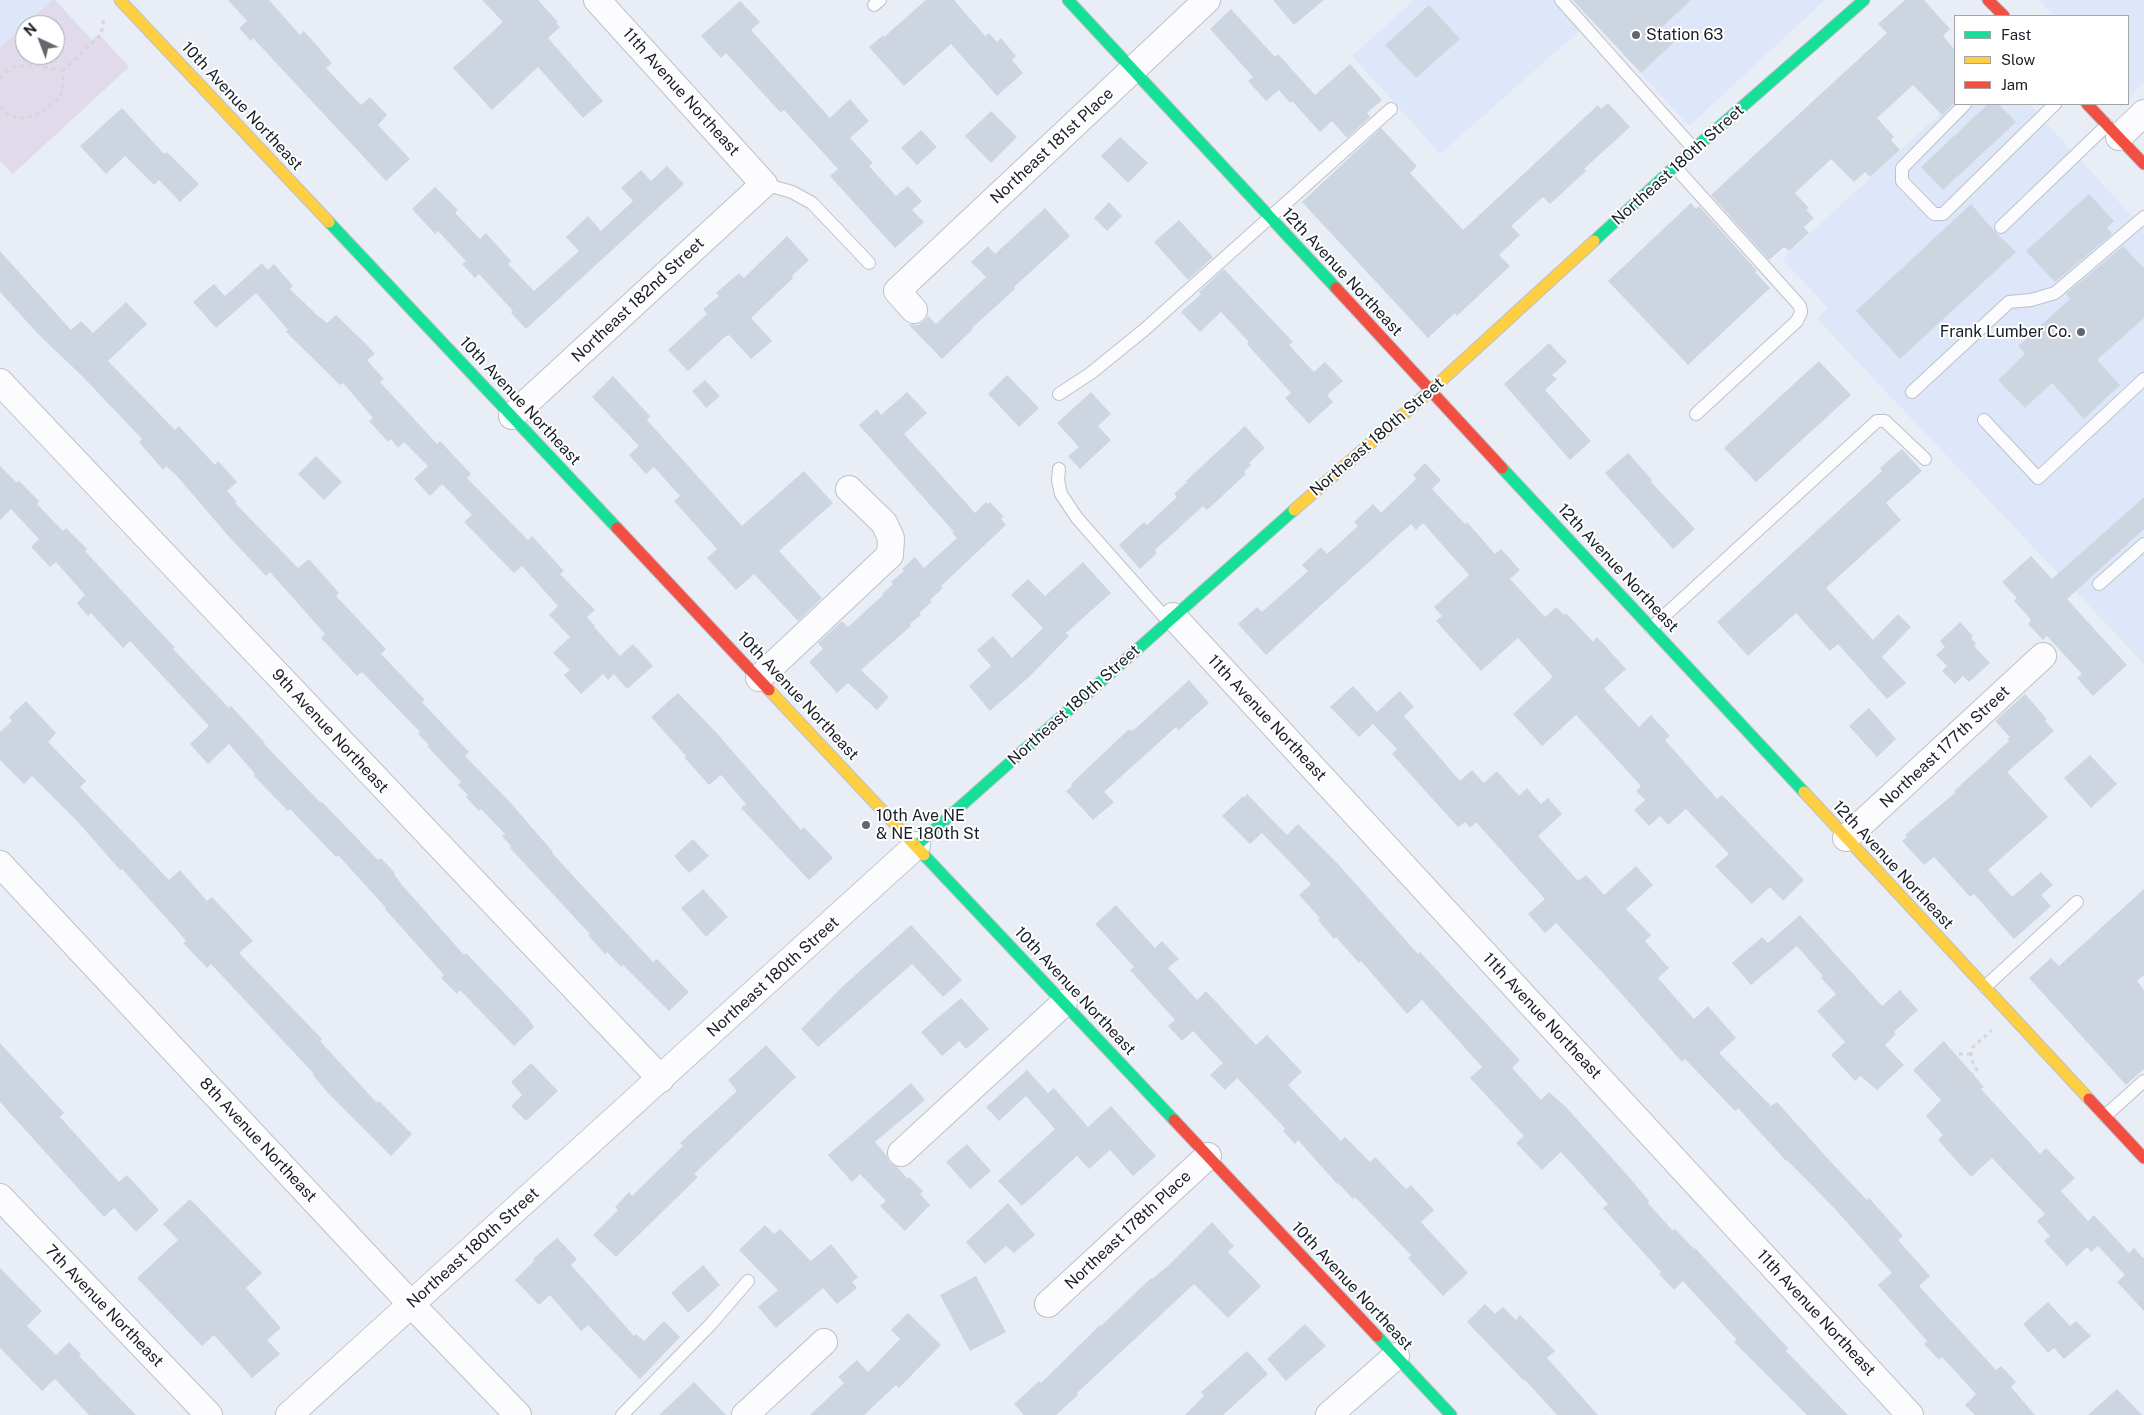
<!DOCTYPE html>
<html>
<head>
<meta charset="utf-8">
<style>
  body { margin:0 }
  #map { position:relative; width:2144px; height:1415px; overflow:hidden; background:#e9edf6; font-family:"Public Sans",sans-serif }
  canvas { display:block }
  .legend { position:absolute; left:1954px; top:15px; width:175px; height:90px; box-sizing:border-box; background:#fff; border:1px solid #a3a5a9; margin:0; padding:6px 9px; list-style:none; font-size:15px; color:#191e27 }
  .legend li { display:flex; align-items:center; gap:10px; height:25px }
  .legend b { width:25px; border:1px solid #a3a5a9 }
  .north { position:absolute; left:15px; top:15px; width:50px; height:50px; box-sizing:border-box; background:#fff; border:1px solid #a3a5a9; border-radius:50%; rotate:317deg; font-size:14px; font-weight:700; line-height:20px; text-align:center; color:#191e27 }
  .north::after { content:''; display:block; margin:auto; width:18px; height:22px; background:#62666f; clip-path:polygon(50% 0,100% 100%,50% 72%,0 100%) }
</style>
</head>
<body>
<div id="map">
<canvas width="2144" height="1415"></canvas>
<ul class="legend">
<li><b style="height:6px;background:#16e098"></b>Fast</li>
<li><b style="height:6px;background:#ffcf43"></b>Slow</li>
<li><b style="height:6px;background:#f24e42"></b>Jam</li>
</ul>
<div class="north">N</div>
</div>
<script>
const context = document.querySelector('canvas').getContext('2d');
context.lineJoin = 'round';
function fillPath(path, color) {
  context.fillStyle = color;
  context.fill(path, 'evenodd');
}
function toPath(rows) {
  const path = new Path2D();
  for (const r of rows) {
    path.moveTo(r[0], r[1]);
    for (let i = 2; i < r.length; i += 2) path.lineTo(r[i], r[i + 1]);
  }
  return path;
}
function trace(path, color, width, dash) {
  context.strokeStyle = color;
  context.lineWidth = width;
  context.lineCap = dash ? 'butt' : 'round';
  context.setLineDash(dash || []);
  context.stroke(path);
}
function label(font, color, halo, rows, align = 'center') {
  context.font = font + ' "Public Sans",sans-serif';
  context.lineWidth = 4;
  context.setLineDash([]);
  context.textBaseline = 'middle';
  context.strokeStyle = halo;
  context.fillStyle = color;
  for (const [text, x, y, turn = 0] of rows) {
    context.save();
    context.translate(x, y);
    context.rotate((+turn || 0) * Math.PI / 180);
    context.textAlign = isNaN(turn) ? turn : align;
    if (halo) context.strokeText(text, 0, 0);
    context.fillText(text, 0, 0);
    context.restore();
  }
}
const built = toPath([
  [0,0,52,0,0,47],
  [1414,0,1825,0,1689,126,1592,20,1440,154,1352,56],
  [2039,0,2144,0,2144,82,2128,97,2128,16,2054,16],
  [1955,100,1955,104,2029,104,2144,229,2144,664,1817,319,1828,308,1782,259]
]);
const green = toPath([
  [52,0,55,0,92,40,99,34,129,67,13,174,0,161,0,47],
  [25,25,55,25,55,55,25,55]
]);
const building = toPath([
  [228,0,269,0,300,35,304,31,332,63,326,68,361,105,370,97,387,115,378,125,410,159,386,181,253,38,251,41,239,28,247,21],
  [482,0,538,0,558,22,556,23,560,27,548,38,603,101,583,118,538,67,492,110,453,68,503,22],
  [926,0,954,0,985,36,989,33,997,42,1001,38,1016,56,1012,60,1023,73,997,96,951,44,904,86,869,47,883,35,884,37],
  [1273,0,1324,0,1294,25],
  [1573,0,1691,0,1661,28,1674,42,1641,73],
  [1905,0,1924,0,1950,29,1943,36,1955,50,1955,102,1942,115,1913,85,1877,118,1894,137,1891,140,1900,150,1870,177,1865,172,1854,182,1831,159,1795,193,1809,208,1806,210,1814,218,1804,227,1809,233,1789,251,1784,247,1769,260,1711,195,1887,33,1878,24],
  [740,1,760,22,751,30,830,118,850,99,869,121,850,138,873,163,869,166,896,196,908,186,922,201,912,210,924,222,895,248,830,176,838,169,784,110,781,113,726,53,721,58,701,36],
  [1429,5,1460,39,1416,78,1385,45],
  [1231,9,1275,57,1278,54,1315,95,1350,64,1382,100,1367,113,1370,117,1347,138,1332,121,1320,132,1292,101,1290,103,1279,90,1266,101,1248,81,1253,77,1210,29],
  [1608,103,1630,127,1584,169,1586,171,1550,204,1543,197,1511,226,1520,235,1499,255,1510,266,1457,316,1455,313,1428,338,1302,202,1381,128,1417,166,1410,173,1463,230,1598,105,1601,109],
  [1988,104,1998,104,2016,122,1943,190,1921,167],
  [122,108,164,154,167,152,199,184,180,202,159,180,154,185,125,156,106,174,80,146],
  [991,111,1017,137,991,163,965,136],
  [921,130,937,147,917,165,901,148],
  [1120,137,1148,163,1128,183,1101,156],
  [667,166,684,184,526,329,511,313,513,311,479,274,475,278,462,264,466,261,438,231,435,234,412,209,435,187,458,210,455,213,480,239,486,233,511,261,508,264,534,291,579,251,566,237,588,216,601,231,633,201,621,188,641,170,651,181],
  [2089,194,2114,221,2107,228,2112,234,2055,282,2026,251],
  [1109,202,1122,216,1107,231,1094,218],
  [1691,203,1696,209,1699,206,1757,271,1755,272,1770,288,1688,365,1608,281],
  [1971,204,1995,232,2016,252,1900,359,1856,311],
  [1045,208,1070,236,1014,287,1015,289,972,328,973,329,942,359,908,324,918,325,924,321,928,316,936,324,986,277,971,262,988,246,995,254],
  [1179,220,1213,257,1188,280,1154,242],
  [787,236,809,260,792,276,793,278,751,318,772,341,751,359,729,335,726,336,688,371,668,350,707,314,703,309,719,296,716,293,739,273,744,278],
  [2123,246,2144,268,2144,318,2097,360,2120,385,2084,419,2052,383,2025,408,1998,380,2025,354,2018,346,2070,299,2066,294],
  [0,251,71,330,81,321,93,333,126,302,147,324,108,361,175,430,179,426,215,465,218,461,237,482,227,491,237,502,235,503,298,568,309,559,339,593,336,596,386,649,381,654,425,700,422,702,469,752,465,756,509,801,553,852,552,853,653,962,657,959,689,992,669,1011,623,965,621,967,607,952,605,954,588,935,590,934,510,848,511,846,502,836,505,834,481,809,479,811,466,797,468,795,458,785,461,782,427,746,429,745,418,734,420,732,362,672,357,676,321,638,325,634,270,572,266,576,230,538,176,475,166,466,163,470,139,442,142,439,82,376,38,334,0,292],
  [262,263,268,270,274,264,293,286,290,289,317,315,327,323,336,315,368,346,375,354,367,360,384,379,380,382,437,444,440,441,471,474,467,478,528,540,532,536,564,571,560,574,595,610,587,617,595,626,594,627,620,656,633,644,653,666,627,689,614,674,608,680,603,674,581,694,564,675,570,670,553,653,570,637,549,615,558,606,522,566,514,573,464,522,472,515,442,484,430,496,414,479,428,466,404,442,398,448,391,439,388,442,369,421,373,418,343,383,340,385,286,332,288,330,256,293,216,328,193,302,214,284,225,296],
  [1224,269,1293,342,1289,345,1314,372,1325,362,1343,381,1327,395,1333,402,1309,424,1285,398,1291,393,1247,344,1249,342,1221,312,1200,332,1181,312,1201,294,1199,292],
  [1549,343,1567,362,1552,375,1557,379,1545,390,1591,441,1570,460,1504,384],
  [1819,361,1851,395,1756,482,1724,448],
  [1007,375,1039,408,1019,427,988,394],
  [613,376,650,416,647,420,742,526,804,471,833,503,779,551,822,598,798,621,754,574,736,590,707,558,717,549,674,501,680,496,654,467,646,474,629,455,639,446,592,397],
  [705,380,720,396,706,408,692,391],
  [907,392,927,413,904,434,975,513,986,502,988,504,990,502,1004,517,1001,519,1006,525,941,586,943,588,930,600,932,602,919,613,921,615,910,624,911,626,861,670,889,697,877,710,848,683,837,693,809,662,823,649,818,643,842,621,848,627,883,595,882,594,893,584,891,582,904,571,902,569,915,557,924,568,957,538,952,533,954,532,859,425,877,409,881,415],
  [1091,392,1111,414,1098,426,1111,440,1080,469,1068,456,1079,447,1057,423],
  [1245,426,1265,448,1249,463,1251,465,1244,472,1246,474,1207,510,1203,506,1155,550,1157,553,1140,569,1119,545,1144,522,1147,525,1177,497,1174,494,1187,482,1186,481],
  [1902,449,1922,471,1886,503,1901,520,1826,588,1873,640,1898,614,1911,627,1882,657,1906,683,1887,699,1838,644,1830,651,1796,613,1748,656,1717,622,1882,471,1880,468],
  [1628,453,1652,480,1651,482,1695,529,1673,549,1605,473],
  [316,456,342,482,324,500,298,474],
  [1425,463,1441,480,1432,489,1465,524,1467,522,1495,554,1501,549,1520,570,1510,579,1545,617,1556,607,1564,615,1566,613,1593,642,1597,637,1626,669,1604,689,1639,727,1651,715,1670,736,1665,740,1717,799,1722,795,1804,880,1783,901,1770,887,1752,904,1715,866,1729,854,1686,809,1668,825,1660,816,1649,826,1634,810,1645,800,1636,791,1641,786,1576,715,1542,746,1513,714,1553,677,1518,638,1481,671,1436,621,1442,616,1434,607,1469,575,1423,523,1416,530,1411,524,1266,655,1238,624,1257,607,1262,612,1308,571,1302,565,1321,547,1327,554,1358,526,1354,522,1373,504,1381,513,1416,479,1413,475],
  [0,466,17,483,19,481,39,501,37,504,63,531,66,528,87,549,85,551,175,648,173,649,229,708,231,706,265,743,264,744,321,803,322,802,378,860,381,858,395,873,394,874,402,885,464,955,466,953,528,1018,534,1027,514,1046,460,990,457,994,441,978,444,975,385,909,386,908,338,855,336,857,290,809,288,811,254,776,255,774,229,744,208,764,190,744,209,726,130,641,123,648,91,613,88,616,77,603,85,595,56,562,50,567,31,547,39,539,11,509,0,520],
  [2144,497,2144,529,2067,599,2127,665,2093,696,2077,678,2082,674,2047,636,2043,640,2028,624,2031,621,2028,616,2014,601,2017,598,2002,582,2031,556,2052,579],
  [1083,562,1111,593,1066,633,1069,636,1029,677,990,711,969,686,991,666,977,650,993,636,1012,658,1043,628,1011,595,1028,579,1045,596],
  [1960,622,1973,636,1971,638,1976,644,1974,646,1990,663,1969,682,1963,676,1955,684,1942,671,1947,666,1936,655,1945,647,1940,641],
  [1189,680,1209,703,1179,730,1176,727,1104,792,1114,802,1093,820,1066,791,1072,786,1071,784,1129,729,1130,731,1136,728],
  [1353,686,1377,712,1400,691,1414,707,1404,716,1460,781,1472,770,1484,783,1497,771,1519,796,1527,788,1541,804,1548,798,1562,814,1538,836,1578,881,1586,875,1604,895,1636,866,1653,885,1626,909,1651,935,1645,941,1669,968,1658,978,1694,1019,1708,1006,1736,1038,1719,1053,1771,1106,1777,1102,1829,1160,1867,1200,1869,1198,1903,1236,1898,1240,1930,1276,1919,1286,1996,1370,2001,1366,2016,1382,2011,1387,2035,1415,1975,1415,1965,1405,1976,1394,1942,1357,1939,1360,1924,1344,1927,1341,1878,1285,1892,1273,1835,1209,1787,1160,1786,1161,1738,1108,1735,1111,1685,1059,1682,1062,1602,972,1556,923,1545,933,1528,914,1545,899,1476,822,1470,828,1465,822,1458,827,1392,754,1397,749,1373,724,1359,737,1330,707],
  [678,693,714,730,801,830,804,827,833,858,809,880,741,808,746,804,721,775,709,785,684,757,686,756,651,717],
  [2025,694,2047,719,2045,721,2054,731,2007,772,2048,817,1988,870,2012,897,2041,872,2053,885,2041,895,2051,906,2014,939,1974,894,1970,897,1934,857,1924,865,1902,841,1907,837,1905,835,1956,792,1954,791,2009,741,2007,739,2010,737,1995,721],
  [26,701,56,733,48,742,86,781,80,787,169,880,180,870,207,901,212,897,253,941,239,953,322,1039,320,1041,377,1103,379,1101,412,1134,391,1156,328,1093,313,1075,314,1074,211,964,207,968,183,943,186,941,177,930,122,869,120,870,77,821,32,776,24,784,0,760,0,732,12,721,9,717],
  [1869,708,1896,739,1877,757,1849,726],
  [2090,755,2117,784,2091,808,2064,778],
  [1247,794,1287,835,1298,824,1338,864,1418,954,1420,952,1520,1060,1512,1068,1541,1100,1549,1092,1566,1107,1628,1176,1649,1201,1648,1203,1673,1231,1675,1229,1694,1249,1695,1248,1788,1348,1786,1351,1848,1415,1807,1415,1734,1342,1737,1340,1683,1281,1674,1290,1659,1274,1661,1272,1603,1208,1608,1204,1561,1152,1542,1170,1516,1143,1524,1136,1470,1078,1482,1067,1422,1000,1407,1014,1361,961,1359,963,1336,937,1334,939,1318,920,1320,918,1299,895,1311,884,1262,833,1250,844,1222,816,1243,796,1244,798],
  [693,839,709,856,689,873,674,856],
  [703,889,728,917,706,937,681,908],
  [2144,889,2144,975,2137,981,2144,990,2144,1069,2126,1085,2029,978,2051,958,2059,966],
  [1116,905,1155,948,1162,941,1179,959,1168,968,1197,1000,1206,991,1256,1045,1267,1035,1302,1072,1288,1085,1341,1141,1345,1137,1370,1162,1375,1157,1406,1189,1411,1185,1434,1210,1421,1222,1468,1273,1443,1296,1408,1258,1411,1255,1355,1197,1353,1199,1338,1183,1337,1184,1298,1140,1295,1144,1283,1131,1285,1129,1282,1125,1237,1078,1225,1090,1210,1075,1223,1063,1193,1031,1182,1041,1168,1026,1175,1020,1130,970,1134,967,1095,924],
  [1800,915,1882,1006,1900,990,1918,1010,1894,1032,1896,1034,1885,1045,1904,1065,1877,1090,1860,1076,1855,1081,1831,1055,1845,1042,1817,1011,1836,994,1821,978,1823,976,1797,946,1751,985,1732,963,1762,937,1768,943],
  [911,925,962,980,943,997,912,964,818,1047,801,1029,843,986],
  [961,998,989,1029,966,1049,959,1041,942,1056,921,1032],
  [1944,1041,1984,1087,1981,1089,2040,1154,2046,1148,2075,1178,2061,1191,2088,1221,2094,1215,2129,1253,2134,1248,2143,1258,2144,1257,2144,1311,2117,1282,2125,1275,2098,1246,2091,1252,2087,1247,2067,1266,2044,1241,2050,1236,2037,1221,2045,1214,1992,1158,1971,1177,1938,1140,1943,1135,1926,1116,1941,1100,1913,1070],
  [0,1043,64,1113,60,1117,119,1182,127,1175,159,1210,136,1232,114,1208,104,1217,0,1102],
  [766,1045,796,1077,694,1174,698,1177,616,1257,593,1235,618,1210,615,1207,629,1192,632,1196,683,1146,680,1143,737,1091,728,1080],
  [531,1063,558,1091,526,1121,511,1106,522,1095,511,1082],
  [1027,1070,1048,1093,1054,1088,1088,1127,1111,1106,1156,1156,1133,1176,1110,1150,1089,1169,1077,1156,1022,1206,998,1181,1055,1129,1026,1096,999,1121,986,1107],
  [911,1083,925,1100,875,1142,886,1155,890,1163,897,1167,908,1179,909,1177,923,1191,920,1194,930,1205,905,1231,880,1206,886,1201,860,1174,852,1182,828,1155],
  [967,1144,991,1171,970,1189,946,1162],
  [190,1199,262,1273,246,1288,281,1328,267,1340,280,1354,252,1378,214,1335,202,1346,137,1278,178,1240,163,1224],
  [1008,1203,1035,1235,1014,1253,1006,1246,985,1264,966,1242],
  [1212,1222,1234,1246,1228,1252,1261,1286,1228,1318,1194,1284,1077,1393,1078,1395,1056,1415,1024,1415,1014,1404,1039,1381,1041,1383,1100,1325,1101,1326,1151,1278,1152,1279,1170,1264],
  [765,1225,774,1234,780,1229,811,1261,831,1244,858,1277,852,1282,857,1288,837,1304,823,1288,776,1328,758,1307,778,1290,739,1250],
  [557,1238,577,1259,571,1265,634,1336,636,1334,644,1341,664,1321,680,1337,640,1379,588,1325,581,1331,550,1295,539,1305,515,1280,535,1260,533,1259],
  [703,1265,720,1285,688,1313,671,1293],
  [0,1268,42,1311,27,1326,56,1355,69,1342,81,1354,79,1356,136,1415,89,1415,55,1379,42,1391,0,1348],
  [976,1276,1006,1332,970,1351,940,1295],
  [2048,1302,2070,1326,2076,1321,2091,1336,2064,1359,2054,1348,2048,1353,2023,1324],
  [1485,1304,1495,1314,1503,1307,1516,1320,1520,1315,1555,1351,1547,1358,1598,1415,1557,1415,1525,1380,1524,1381,1467,1322],
  [908,1313,941,1345,899,1388,896,1385,864,1415,810,1415,844,1383,838,1377,857,1360,868,1372,900,1339,891,1330],
  [1305,1324,1326,1346,1286,1381,1267,1359],
  [1247,1351,1268,1374,1223,1415,1185,1415,1204,1396,1201,1392],
  [694,1382,726,1415,659,1415],
  [2117,1389,2142,1415,2088,1415]
]);
const path = toPath([
  [62,71,101,35,104,18],
  [0,78,13,67,37,65,62,71],
  [0,107,11,117,27,118,44,111,60,97,64,84,62,71],
  [1959,1054,1971,1054],
  [1958,1086,1977,1070,1973,1063,1971,1054,1973,1047,1992,1030]
]);
const lane = toPath([
  [1561,0,1694,149],
  [874,5,880,0],
  [1965,104,1902,168,1902,181,1934,214,1943,214,2055,104],
  [1675,167,1800,306,1801,312,1797,321,1696,414],
  [764,184,792,192,812,203,869,263],
  [2001,227,2107,125],
  [1912,392,2009,302,2031,300,2055,293,2144,217],
  [1059,394,1091,373,1144,330,1391,109],
  [1984,420,2038,478,2144,379],
  [1059,469,1058,480,1061,494,1077,518,1168,621],
  [2099,584,2144,544],
  [1651,628,1877,421,1885,421,1925,459],
  [1985,987,2077,902],
  [2105,1116,2144,1081],
  [622,1415,710,1325,748,1281]
]);
const street = toPath([
  [2119,137,2144,113],
  [914,310,897,291,1207,0],
  [0,382,661,1079],
  [512,416,764,184,597,0],
  [1173,616,1910,1415],
  [759,678,890,555,891,538,884,523,849,489],
  [1846,838,2043,656],
  [0,864,411,1304,518,1415],
  [901,1153,1064,1003],
  [0,1197,209,1415],
  [1048,1304,1208,1156],
  [289,1415,917,845],
  [745,1415,824,1342],
  [1329,1415,1396,1356]
]);
const fast = toPath([
  [1068,0,1336,288],
  [329,222,617,528],
  [1594,241,1694,149,1864,0],
  [1502,468,1804,792],
  [917,845,1294,510],
  [924,855,1174,1120],
  [1377,1336,1451,1415]
]);
const slow = toPath([
  [120,0,329,222],
  [1294,510,1430,391,1594,241],
  [769,690,924,855],
  [1804,792,2089,1099]
]);
const jam = toPath([
  [1988,0,2004,16],
  [2087,104,2144,164],
  [1336,288,1502,468],
  [617,528,769,690],
  [2089,1099,2144,1158],
  [1174,1120,1377,1336]
]);
const markers = [
  [1636,35,5,"#62666f"],
  [2081,332,5,"#62666f"],
  [866,825,5,"#62666f"]
];
const poiNames = [
  ["Station 63",1646,35],
  ["Frank Lumber Co.",2071,332,"right"],
  ["10th Ave NE",876,816],
  ["& NE 180th St",876,834]
];
const streetNames = [
  ["11th Avenue Northeast",681,92,48],
  ["10th Avenue Northeast",242,106,47],
  ["Northeast 181st Place",1052,146,-43],
  ["Northeast 180th Street",1678,165,-42],
  ["12th Avenue Northeast",1342,272,47],
  ["Northeast 182nd Street",638,300,-43],
  ["10th Avenue Northeast",520,401,47],
  ["Northeast 180th Street",1377,437,-41],
  ["12th Avenue Northeast",1618,568,47],
  ["10th Avenue Northeast",798,696,47],
  ["Northeast 180th Street",1074,705,-42],
  ["11th Avenue Northeast",1267,718,47],
  ["9th Avenue Northeast",330,731,47],
  ["Northeast 177th Street",1945,747,-43],
  ["12th Avenue Northeast",1893,865,47],
  ["Northeast 180th Street",773,977,-42],
  ["10th Avenue Northeast",1075,991,47],
  ["11th Avenue Northeast",1542,1016,47],
  ["8th Avenue Northeast",258,1140,47],
  ["Northeast 178th Place",1128,1230,-43],
  ["Northeast 180th Street",473,1248,-42],
  ["10th Avenue Northeast",1352,1286,47],
  ["7th Avenue Northeast",104,1306,46],
  ["11th Avenue Northeast",1816,1313,47]
];
fillPath(built, '#dee7f9');
fillPath(green, '#e1daeb');
fillPath(building, '#cdd6e0');
trace(lane, '#bdc1c9', 14);
trace(street, '#bdc1c9', 28);
trace(fast, '#bdc1c9', 13);
trace(slow, '#bdc1c9', 13);
trace(jam, '#bdc1c9', 13);
trace(path, '#d5d6d9', 3, [4, 4]);
trace(lane, '#fcfcfe', 12);
trace(street, '#fcfcfe', 26);
trace(fast, '#16e098', 11);
trace(slow, '#ffcf43', 11);
trace(jam, '#f24e42', 11);
for (const [x, y, r, color] of markers) {
  const dot = new Path2D();
  dot.arc(x, y, r, 0, 2 * Math.PI);
  context.fillStyle = color;
  context.fill(dot);
  trace(dot, '#fff', 2);
}
label('16px', '#191e27', '#fff', poiNames, 'left');
label('16px', '#191e27', '#fff', streetNames);
</script>
</body>
</html>
